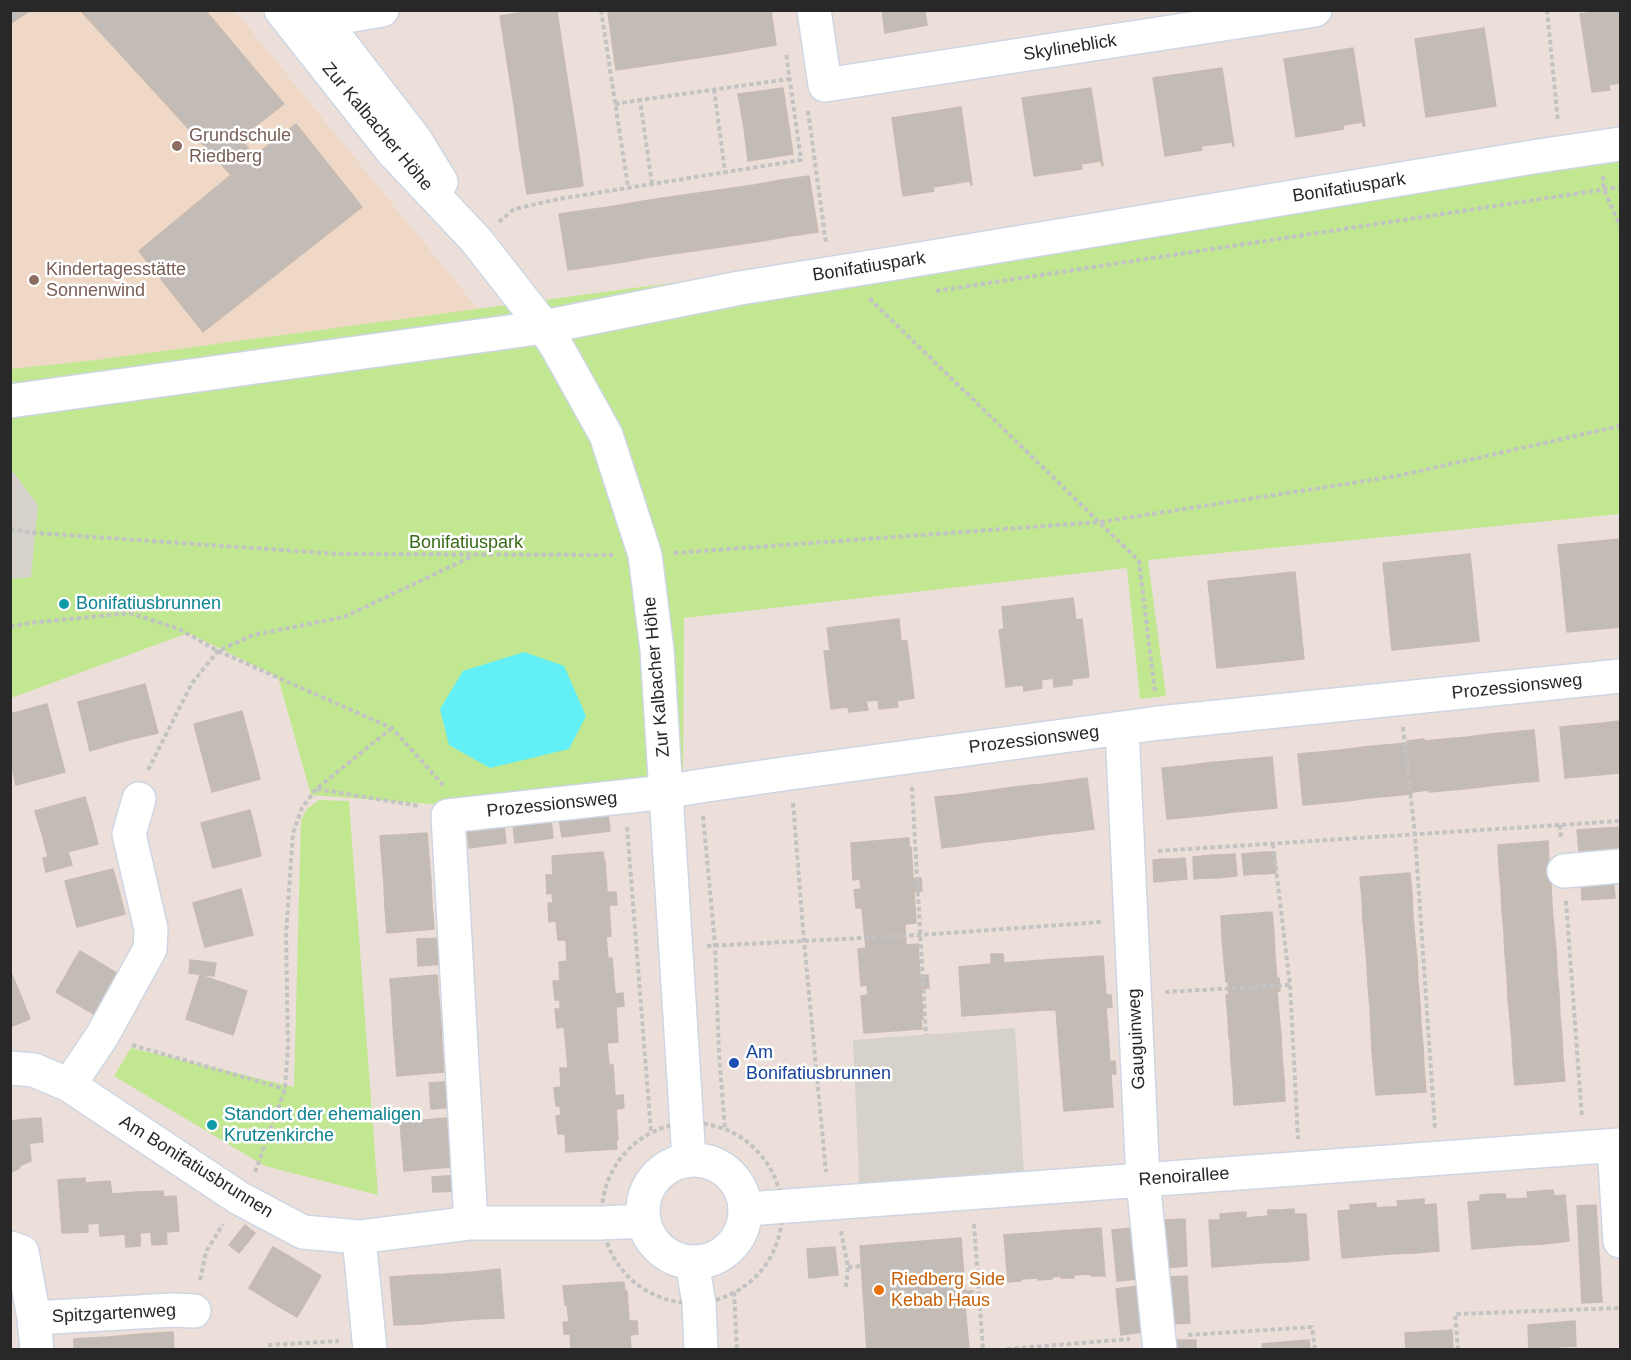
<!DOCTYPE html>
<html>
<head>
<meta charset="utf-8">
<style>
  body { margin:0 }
  #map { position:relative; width:1631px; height:1360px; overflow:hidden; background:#ecdfd9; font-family:Arial,sans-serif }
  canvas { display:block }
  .frame { position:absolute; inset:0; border:12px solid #282828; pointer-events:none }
</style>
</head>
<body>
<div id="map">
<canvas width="1631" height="1360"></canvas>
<div class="frame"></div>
</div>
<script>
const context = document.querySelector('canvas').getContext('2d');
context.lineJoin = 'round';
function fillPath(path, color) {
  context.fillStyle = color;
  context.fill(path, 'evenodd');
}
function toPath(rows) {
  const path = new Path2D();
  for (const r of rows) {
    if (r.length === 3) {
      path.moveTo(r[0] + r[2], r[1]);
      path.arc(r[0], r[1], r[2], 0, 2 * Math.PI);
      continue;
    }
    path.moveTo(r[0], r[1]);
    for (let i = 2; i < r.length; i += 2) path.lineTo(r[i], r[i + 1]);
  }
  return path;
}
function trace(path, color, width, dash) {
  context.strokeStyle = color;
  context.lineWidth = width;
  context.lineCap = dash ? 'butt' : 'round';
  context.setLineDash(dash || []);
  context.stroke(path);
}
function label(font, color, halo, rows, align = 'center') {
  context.font = font + ' Arial,sans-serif';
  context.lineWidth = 5;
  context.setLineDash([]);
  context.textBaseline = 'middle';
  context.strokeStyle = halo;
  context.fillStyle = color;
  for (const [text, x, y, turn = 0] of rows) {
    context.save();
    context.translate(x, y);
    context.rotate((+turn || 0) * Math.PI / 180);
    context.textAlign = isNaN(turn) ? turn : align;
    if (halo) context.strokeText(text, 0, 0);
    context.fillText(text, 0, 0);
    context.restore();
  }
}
const education = toPath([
  [10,11,235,11,478,309,96,360,11,369]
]);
const green = toPath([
  [1620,156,1620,514,1148,560,1166,696,1140,699,1127,568,684,618,683,782,445,805,311,795,278,677,188,633,11,698,11,369,96,360],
  [319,800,349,801,378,1195,265,1166,114,1076,131,1048,294,1087,301,820,307,809]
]);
const plaza = toPath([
  [10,468,38,505,31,577,11,579],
  [1015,1028,1025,1189,860,1200,853,1040]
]);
const water = toPath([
  [524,652,564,666,586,716,569,749,490,768,449,745,440,709,463,671]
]);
const building = toPath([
  [10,10,31,10,10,24,10,10],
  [80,10,205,10,284,104,240,138,254,156,296,124,362,207,203,332,139,251,231,175,80,10],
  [538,10,557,10,563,52,507,61,500,16,538,10],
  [627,10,662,10,670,62,616,70,608,13,627,10],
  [662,10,716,10,723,54,670,62,662,10],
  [716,10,771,10,776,45,723,54,716,10],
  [882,10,925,10,927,25,885,33,882,10],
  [1620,10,1620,83,1609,85,1610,90,1592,92,1580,14,1606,10,1620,10],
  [1484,28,1496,106,1426,117,1415,39,1484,28],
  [1353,48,1365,126,1363,126,1363,122,1343,125,1343,129,1296,137,1284,59,1353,48],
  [563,52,570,97,514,105,507,61,563,52],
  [1222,68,1234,146,1233,146,1232,142,1201,146,1202,150,1165,156,1153,78,1222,68],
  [783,88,788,121,744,128,738,94,783,88],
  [1091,88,1103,165,1102,166,1101,161,1081,164,1082,169,1034,176,1022,98,1091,88],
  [570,97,577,141,520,149,514,105,570,97],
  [961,107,972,185,971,185,970,181,933,187,934,191,903,196,892,118,961,107],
  [788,121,793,154,748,161,744,128,788,121],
  [577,141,583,186,527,194,520,149,577,141],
  [809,176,818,232,790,236,781,180,809,176],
  [781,180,790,236,762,241,754,185,781,180],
  [754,185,762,241,734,245,726,189,754,185],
  [726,189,734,245,707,249,698,193,726,189],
  [698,193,707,249,679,253,670,197,698,193],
  [670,197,679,253,651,257,643,201,670,197],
  [643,201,651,257,623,262,615,206,643,201],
  [615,206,623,262,596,266,587,210,615,206],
  [587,210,596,266,568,270,559,214,587,210],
  [1620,539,1620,627,1567,632,1558,545,1620,539],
  [1470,554,1479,641,1392,650,1383,563,1470,554],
  [1295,572,1304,659,1217,668,1208,581,1295,572],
  [1073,598,1076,620,1082,619,1089,677,1072,679,1072,685,1054,687,1053,678,1041,680,1042,688,1024,691,1023,685,1006,687,999,630,1004,629,1002,607,1073,598],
  [899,619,901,641,907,641,914,698,897,701,898,707,879,709,878,700,866,701,868,710,849,712,848,707,831,709,824,651,830,651,827,628,899,619],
  [145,684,158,733,136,738,123,690,145,684],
  [123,690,136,738,113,744,100,696,123,690],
  [100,696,113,744,90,751,78,702,100,696],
  [47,704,53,727,10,738,10,714,47,704],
  [242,711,248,734,200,747,194,724,242,711],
  [1620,721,1620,773,1609,774,1603,723,1620,721],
  [1603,723,1609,774,1587,776,1582,725,1603,723],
  [1582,725,1587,776,1565,778,1560,727,1582,725],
  [53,727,59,750,11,762,10,739,53,727],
  [1534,730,1539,781,1517,783,1511,732,1534,730],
  [1511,732,1517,783,1495,785,1490,734,1511,732],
  [248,734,254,756,206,769,200,747,248,734],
  [1490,734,1495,785,1473,788,1468,737,1490,734],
  [1468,737,1473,788,1452,790,1446,739,1468,737],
  [1424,739,1429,790,1412,792,1407,741,1424,739],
  [1446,739,1452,790,1429,792,1424,741,1446,739],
  [1407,743,1412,794,1390,796,1385,745,1407,743],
  [1385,745,1390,796,1368,798,1363,747,1385,745],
  [1363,747,1368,798,1347,801,1341,750,1363,747],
  [59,750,65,772,16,785,11,762,59,750],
  [1341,750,1347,801,1325,803,1320,752,1341,750],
  [1320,752,1325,803,1303,805,1298,754,1320,752],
  [254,756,260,779,212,792,206,769,254,756],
  [1272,757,1277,808,1255,810,1249,759,1272,757],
  [1249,759,1255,810,1233,812,1228,761,1249,759],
  [1228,761,1233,812,1211,815,1206,763,1228,761],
  [1206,763,1211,815,1190,817,1184,766,1206,763],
  [1184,766,1190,817,1167,819,1162,768,1184,766],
  [1087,778,1094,829,1072,832,1065,781,1087,778],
  [1065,781,1072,832,1050,834,1044,784,1065,781],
  [1044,784,1050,834,1029,837,1022,786,1044,784],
  [1022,786,1029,837,1007,840,1000,789,1022,786],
  [1000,789,1007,840,985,842,979,792,1000,789],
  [979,792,985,842,964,845,957,795,979,792],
  [957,795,964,845,942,848,935,797,957,795],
  [85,797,92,821,42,834,35,811,85,797],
  [250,810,256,833,207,845,201,823,250,810],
  [608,813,610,831,562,837,559,818,608,813],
  [551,820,553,838,515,843,513,824,551,820],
  [92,821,98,844,48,857,42,834,92,821],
  [504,825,506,843,469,848,467,829,504,825],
  [1620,827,1620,848,1579,851,1577,830,1620,827],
  [256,833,261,856,213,868,207,846,256,833],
  [427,833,429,857,382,861,380,836,427,833],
  [909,838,909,848,911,847,913,879,921,878,922,891,914,891,916,923,905,924,905,926,903,925,866,928,866,929,864,929,862,908,856,908,854,890,861,889,860,879,853,880,851,843,909,838],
  [1548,841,1549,864,1499,867,1498,845,1548,841],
  [68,852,72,865,46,872,43,858,68,852],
  [603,852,604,861,605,861,607,892,616,892,617,905,609,905,611,936,606,937,608,958,567,961,566,940,558,940,556,921,549,922,548,903,553,903,552,893,547,894,546,875,553,875,552,856,603,852],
  [1264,852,1265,874,1255,874,1253,853,1264,852],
  [1264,852,1275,852,1276,873,1265,874,1264,852],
  [1253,853,1255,874,1244,875,1242,854,1253,853],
  [1235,854,1237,876,1226,877,1225,855,1235,854],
  [1214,855,1215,878,1204,878,1203,856,1214,855],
  [1214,855,1225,855,1226,877,1215,878,1214,855],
  [1203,856,1204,878,1194,879,1193,857,1203,856],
  [429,857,431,881,384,884,382,861,429,857],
  [1185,858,1187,879,1176,880,1175,859,1185,858],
  [1164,859,1165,881,1154,882,1153,860,1164,859],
  [1164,859,1175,859,1176,880,1165,881,1164,859],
  [1549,864,1551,885,1501,889,1499,867,1549,864],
  [113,869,119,891,71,904,65,881,113,869],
  [1410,873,1412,895,1362,899,1360,877,1410,873],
  [1613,876,1615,898,1582,900,1581,878,1613,876],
  [431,881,432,905,385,908,384,884,431,881],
  [1551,885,1552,907,1502,911,1501,889,1551,885],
  [241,889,247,912,199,925,193,903,241,889],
  [119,891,125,914,77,927,71,904,119,891],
  [1412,895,1413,917,1363,921,1362,899,1412,895],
  [432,905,434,929,387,933,385,908,432,905],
  [1552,907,1554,929,1504,932,1502,911,1552,907],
  [247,912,253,935,205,947,199,925,247,912],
  [1272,912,1274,934,1222,938,1221,916,1272,912],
  [1413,917,1415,939,1365,942,1363,921,1413,917],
  [903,925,905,926,906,945,918,944,920,976,928,975,929,988,921,988,923,1019,921,1020,922,1029,864,1033,861,996,868,995,867,985,861,986,858,949,866,948,864,929,866,929,866,928,903,925],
  [1554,929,1556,950,1505,954,1504,932,1554,929],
  [1274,934,1275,956,1224,960,1222,938,1274,934],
  [444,938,445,964,418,966,417,939,444,938],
  [1415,939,1417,960,1367,964,1365,942,1415,939],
  [1556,950,1557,972,1507,976,1505,954,1556,950],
  [80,951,123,977,111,997,68,971,80,951],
  [991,954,1003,954,1004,963,1044,960,1047,1010,962,1016,959,967,991,964,991,954],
  [1103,956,1106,995,1111,995,1112,1007,1106,1008,1108,1034,1058,1037,1056,1010,1047,1010,1044,960,1103,956],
  [1275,956,1277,979,1226,982,1224,960,1275,956],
  [612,958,615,994,623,993,624,1006,616,1007,618,1042,566,1046,564,1027,557,1028,555,1009,560,1009,560,1000,555,1000,553,981,560,981,559,962,612,958],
  [190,960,216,963,214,976,189,973,190,960],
  [1417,960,1418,982,1368,986,1367,964,1417,960],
  [68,972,111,997,99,1017,56,992,68,972],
  [1557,972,1559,994,1508,998,1507,976,1557,972],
  [10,975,12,975,21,996,10,1000,10,975],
  [200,975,247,991,240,1013,193,997,200,975],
  [437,975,439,1000,392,1003,390,979,437,975],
  [1279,978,1280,991,1229,995,1228,982,1279,978],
  [1418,982,1420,1004,1370,1007,1368,986,1418,982],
  [1277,992,1279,1014,1228,1018,1226,995,1277,992],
  [1559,994,1560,1016,1510,1019,1508,998,1559,994],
  [21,996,30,1019,10,1027,10,1000,21,996],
  [193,997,240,1013,233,1035,186,1019,193,997],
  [439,1000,441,1024,393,1027,392,1003,439,1000],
  [1420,1004,1421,1026,1371,1029,1370,1007,1420,1004],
  [1279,1014,1281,1036,1229,1039,1228,1018,1279,1014],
  [1560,1016,1562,1038,1512,1041,1510,1019,1560,1016],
  [441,1024,442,1048,395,1051,393,1027,441,1024],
  [1421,1026,1423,1047,1372,1051,1371,1029,1421,1026],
  [1108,1034,1110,1062,1115,1061,1116,1074,1111,1074,1113,1107,1064,1111,1058,1037,1108,1034],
  [1281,1036,1282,1057,1231,1061,1230,1039,1281,1036],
  [1562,1038,1563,1059,1513,1063,1512,1041,1562,1038],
  [607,1043,609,1065,613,1065,615,1096,623,1095,624,1108,616,1109,618,1140,616,1140,617,1149,566,1152,565,1134,558,1134,556,1116,561,1115,560,1106,556,1106,554,1088,561,1087,560,1068,568,1068,566,1046,607,1043],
  [1423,1047,1424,1069,1374,1073,1372,1051,1423,1047],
  [442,1048,444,1072,397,1076,395,1051,442,1048],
  [1282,1058,1284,1079,1233,1083,1231,1061,1282,1058],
  [1563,1059,1565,1081,1515,1085,1513,1063,1563,1059],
  [1424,1069,1426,1092,1376,1095,1374,1073,1424,1069],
  [1284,1079,1285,1101,1234,1105,1233,1083,1284,1079],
  [456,1081,457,1107,431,1109,429,1083,456,1081],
  [41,1118,43,1142,30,1143,28,1119,41,1118],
  [447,1118,449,1143,402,1146,400,1122,447,1118],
  [27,1119,31,1161,21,1165,18,1169,11,1172,10,1121,27,1119],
  [449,1143,451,1167,404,1171,402,1146,449,1143],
  [461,1175,461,1191,433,1192,432,1177,461,1175],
  [85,1178,88,1232,62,1233,58,1180,85,1178],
  [110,1181,114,1235,100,1236,99,1223,87,1224,84,1183,110,1181],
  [110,1181,112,1194,137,1192,140,1246,126,1247,125,1234,114,1235,110,1181],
  [1553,1190,1554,1196,1565,1195,1569,1241,1544,1244,1540,1191,1553,1190],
  [163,1191,167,1244,152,1245,151,1232,140,1233,140,1246,137,1192,163,1191],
  [1540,1191,1544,1244,1520,1245,1517,1199,1528,1198,1527,1192,1540,1191],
  [1493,1194,1496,1247,1472,1249,1468,1202,1480,1201,1480,1195,1493,1194],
  [1493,1194,1505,1194,1506,1199,1517,1199,1520,1245,1496,1247,1493,1194],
  [176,1196,179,1231,166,1232,163,1197,176,1196],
  [1424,1199,1424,1205,1436,1204,1439,1251,1414,1253,1411,1200,1424,1199],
  [1411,1200,1414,1253,1390,1254,1387,1207,1398,1207,1397,1201,1411,1200],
  [1376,1203,1376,1208,1387,1207,1390,1254,1366,1256,1363,1204,1376,1203],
  [1363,1204,1366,1256,1342,1258,1338,1211,1350,1210,1350,1205,1363,1204],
  [1596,1205,1602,1302,1582,1303,1577,1206,1596,1205],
  [1294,1209,1294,1214,1306,1214,1309,1260,1285,1262,1281,1210,1294,1209],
  [1268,1210,1281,1210,1285,1262,1261,1263,1257,1217,1268,1216,1268,1210],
  [1246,1212,1246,1218,1257,1217,1261,1263,1237,1265,1233,1213,1246,1212],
  [1233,1213,1237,1265,1212,1267,1209,1220,1220,1220,1220,1214,1233,1213],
  [1185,1219,1187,1266,1166,1268,1164,1220,1185,1219],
  [245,1225,255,1233,239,1253,229,1245,245,1225],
  [1101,1228,1105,1276,1091,1276,1091,1274,1074,1275,1074,1278,1061,1278,1061,1276,1052,1277,1052,1279,1038,1280,1038,1278,1021,1279,1021,1281,1008,1282,1004,1235,1101,1228],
  [1133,1228,1138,1279,1117,1281,1112,1230,1133,1228],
  [961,1238,965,1291,973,1291,974,1304,965,1305,969,1350,867,1350,860,1246,961,1238],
  [273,1247,297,1261,273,1303,249,1288,273,1247],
  [835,1247,838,1275,809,1278,807,1249,835,1247],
  [297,1261,321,1276,297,1317,273,1303,297,1261],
  [500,1269,504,1318,476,1319,472,1272,500,1269],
  [472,1272,476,1319,449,1321,445,1274,472,1272],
  [445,1274,449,1321,422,1324,418,1275,445,1274],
  [418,1275,422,1324,394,1325,390,1277,418,1275],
  [1187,1276,1190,1323,1170,1324,1167,1277,1187,1276],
  [624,1282,625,1291,627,1291,629,1321,637,1321,638,1334,630,1335,631,1350,571,1350,570,1334,564,1334,563,1322,569,1322,567,1305,565,1305,563,1286,624,1282],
  [1138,1286,1143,1332,1121,1335,1116,1289,1138,1286],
  [1575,1321,1576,1346,1529,1349,1528,1325,1575,1321],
  [1452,1330,1453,1350,1406,1350,1405,1333,1452,1330],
  [173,1332,174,1350,142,1350,141,1334,173,1332],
  [141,1334,142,1350,109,1350,108,1337,141,1334],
  [108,1337,109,1350,74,1350,74,1339,108,1337],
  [1172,1340,1196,1340,1196,1350,1172,1350,1172,1340],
  [1309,1340,1310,1350,1263,1350,1262,1344,1309,1340]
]);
const path = toPath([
  [601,10,628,187],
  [1547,10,1558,122],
  [714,89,725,172],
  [615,104,640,100],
  [808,111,826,243],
  [1603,176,1604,190,1620,226],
  [652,184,640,100,789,79],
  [499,222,514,209,559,199,801,160,786,53],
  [936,291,1620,187],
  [871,298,871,300,1139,561,1155,693],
  [10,529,36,533,340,554,613,555],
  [674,553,1100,522,1397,476,1620,426],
  [10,627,30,623,130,613,179,629,218,651,392,728,444,786],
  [1403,727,1415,835,1435,1129],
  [148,770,192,683,218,651,253,635,344,617,473,556],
  [912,787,926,1035],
  [317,789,419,806],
  [793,803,804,941,826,1172],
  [703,816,715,944,719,1054,725,1129],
  [1560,825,1561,839],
  [627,827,651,1132],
  [1273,844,1290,985,1298,1139],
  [1158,851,1620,821],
  [1566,901,1582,1118],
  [707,946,920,935,1101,922],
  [1165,992,1290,985],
  [132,1045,285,1089],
  [692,1213,90],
  [255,1172,285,1089,288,1047,286,934,293,833,302,808,316,789,392,728],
  [974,1224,983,1350],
  [841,1231,848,1267,846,1287],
  [848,1267,862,1266],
  [200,1280,206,1252,223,1224],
  [734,1292,737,1350],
  [1188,1335,1312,1327,1315,1350],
  [268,1345,339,1341],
  [1007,1349,1130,1339],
  [1458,1350,1455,1314,1620,1308]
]);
const minor = toPath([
  [281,10,393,152,476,240,544,327,557,347,606,435,645,555,657,650,689,1160],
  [315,10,414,138,441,182],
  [814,10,825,85,1315,10],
  [309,32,324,22,335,18,382,10],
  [10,401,544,327,740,288,902,262,1539,156,1620,144],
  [1122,728,1143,1180,1160,1350],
  [1564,871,1620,866],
  [10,1068,34,1070,69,1085,239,1198,303,1232,359,1237,471,1223,602,1223,643,1221],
  [69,1085,102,1036,150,949,151,929,129,834,139,799],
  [1614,1146,1620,1241],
  [694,1211,51],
  [747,1209,1620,1145],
  [471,1223,448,816,666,792,700,786,790,773,1159,723,1620,676],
  [359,1237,370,1350],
  [10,1248,22,1252,34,1318,37,1350],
  [692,1263,699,1303,701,1350],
  [34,1318,172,1310,194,1311]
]);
const markers = [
  [177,146,6,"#8d6e63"],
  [34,280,6,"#8d6e63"],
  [64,604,6,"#0f9aa8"],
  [734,1063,6,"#1a4fb4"],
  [212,1125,6,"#0f9aa8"],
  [879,1290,6,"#e8710a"]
];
const streetNames = [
  ["Skylineblick",1070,48,-9],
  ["Zur Kalbacher Höhe",377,127,50],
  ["Bonifatiuspark",1349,188,-9],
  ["Bonifatiuspark",869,267,-9],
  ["Zur Kalbacher Höhe",657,677,-95],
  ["Prozessionsweg",1517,687,-6],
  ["Prozessionsweg",1034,740,-7],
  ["Prozessionsweg",552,805,-6],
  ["Gauguinweg",1137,1039,-93],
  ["Am Bonifatiusbrunnen",196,1167,32],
  ["Renoirallee",1184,1177,-4],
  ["Spitzgartenweg",114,1314,-3]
];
const educationNames = [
  ["Grundschule",189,136],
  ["Riedberg",189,157],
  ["Kindertagesstätte",46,270],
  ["Sonnenwind",46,291]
];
const parkNames = [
  ["Bonifatiuspark",466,543]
];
const cultureNames = [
  ["Bonifatiusbrunnen",76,604],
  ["Standort der ehemaligen",224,1115],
  ["Krutzenkirche",224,1136]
];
const transitNames = [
  ["Am",746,1053],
  ["Bonifatiusbrunnen",746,1074]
];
const foodNames = [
  ["Riedberg Side",891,1280],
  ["Kebab Haus",891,1301]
];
fillPath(education, '#efd9c6');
fillPath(green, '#c1e791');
fillPath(plaza, '#d7d1cc');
fillPath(water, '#63eff6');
fillPath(building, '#c3bbb5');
trace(building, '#c7bbb2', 1.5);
trace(minor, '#ced6e3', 36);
trace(path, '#c3c3c3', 4, [4.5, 3]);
trace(minor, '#fff', 33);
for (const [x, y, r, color] of markers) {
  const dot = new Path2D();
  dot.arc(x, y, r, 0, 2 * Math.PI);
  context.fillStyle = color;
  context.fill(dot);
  trace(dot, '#fff', 2);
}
label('18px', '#282828', '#fff', streetNames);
label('18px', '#785e54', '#fff', educationNames, 'left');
label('18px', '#386915', '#fff', parkNames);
label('18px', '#0d838f', '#fff', cultureNames, 'left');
label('18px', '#164399', '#fff', transitNames, 'left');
label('18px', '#c56008', '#fff', foodNames, 'left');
</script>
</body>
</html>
